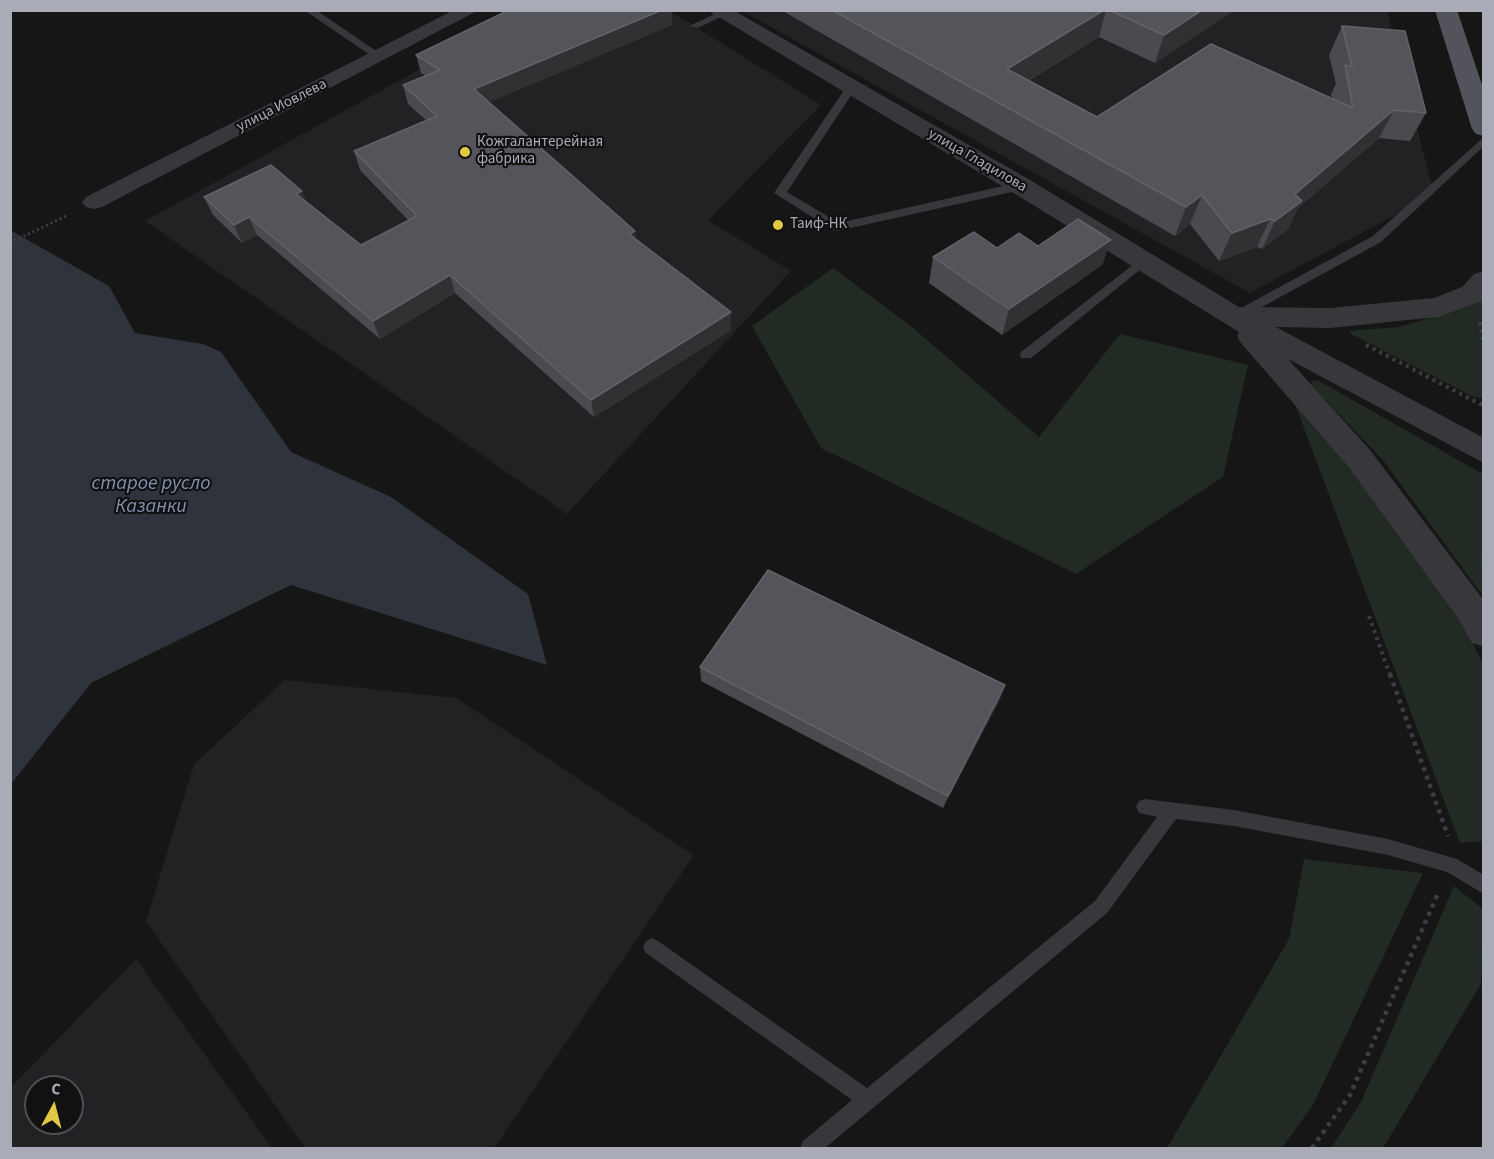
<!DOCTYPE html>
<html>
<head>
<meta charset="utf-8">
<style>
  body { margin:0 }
  #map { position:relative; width:1494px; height:1159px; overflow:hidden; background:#161617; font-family:"Source Sans 3",sans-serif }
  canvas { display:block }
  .frame { position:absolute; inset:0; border:12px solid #a9abb6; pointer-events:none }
  .north { position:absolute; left:24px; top:1075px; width:60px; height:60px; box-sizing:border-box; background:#111112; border:2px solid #4e4f54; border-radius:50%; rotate:7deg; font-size:16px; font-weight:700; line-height:24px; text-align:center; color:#a9abb6 }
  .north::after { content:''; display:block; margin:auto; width:21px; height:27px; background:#e2c943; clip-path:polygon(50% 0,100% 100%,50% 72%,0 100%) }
</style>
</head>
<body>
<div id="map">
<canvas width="1494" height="1159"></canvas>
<div class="frame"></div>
<div class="north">С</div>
</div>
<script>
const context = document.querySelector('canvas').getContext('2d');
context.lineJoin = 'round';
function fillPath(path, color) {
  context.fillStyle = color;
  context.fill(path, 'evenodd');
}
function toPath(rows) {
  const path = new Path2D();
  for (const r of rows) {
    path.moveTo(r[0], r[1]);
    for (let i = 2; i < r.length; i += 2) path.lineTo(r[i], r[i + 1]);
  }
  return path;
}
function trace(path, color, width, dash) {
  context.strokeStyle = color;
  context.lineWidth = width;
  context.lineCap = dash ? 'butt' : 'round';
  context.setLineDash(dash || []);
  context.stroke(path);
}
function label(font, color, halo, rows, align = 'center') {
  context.font = font + ' "Source Sans 3",sans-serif';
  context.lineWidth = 4.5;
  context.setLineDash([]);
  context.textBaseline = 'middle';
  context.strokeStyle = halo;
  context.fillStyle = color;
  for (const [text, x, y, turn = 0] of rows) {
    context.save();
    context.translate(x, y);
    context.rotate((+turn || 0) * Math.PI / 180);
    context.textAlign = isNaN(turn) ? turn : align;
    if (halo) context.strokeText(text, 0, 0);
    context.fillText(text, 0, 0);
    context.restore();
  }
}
const built = toPath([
  [525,11,670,11,821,105,708,220,791,271,567,514,145,221],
  [742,11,1387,11,1434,194,1250,293],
  [285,680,456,698,694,855,494,1148,305,1148,146,921,194,764],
  [136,959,272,1148,11,1148,11,1087],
  [36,1087,72,1087,72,1123,36,1123]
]);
const green = toPath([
  [833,268,912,327,1039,437,1120,334,1248,365,1223,477,1076,574,821,448,752,326],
  [1483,296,1483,398,1474,397,1351,334,1349,331,1398,327,1431,318],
  [1313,380,1319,381,1483,474,1483,596,1383,460,1311,385],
  [1290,391,1356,469,1461,618,1483,665,1483,841,1460,843],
  [1304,859,1423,873,1313,1105,1282,1148,1167,1148,1289,939],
  [1454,886,1483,909,1481,984,1383,1148,1331,1148,1361,1102]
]);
const water = toPath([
  [10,230,109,286,135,333,203,344,221,352,291,452,391,497,528,594,547,665,291,585,91,683,11,784]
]);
const pathFar2 = toPath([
  [10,243,66,216]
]);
const pathFar1 = toPath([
  [1480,322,1484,348],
  [1366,345,1484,406],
  [1483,565,1484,550],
  [1369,616,1390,675]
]);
const path = toPath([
  [1390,674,1448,836],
  [1312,1148,1350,1095,1439,891]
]);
const service = toPath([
  [304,10,316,10,385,57,376,59,304,10],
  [719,12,727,14,698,28,689,26,719,12],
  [851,85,856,88,787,192,839,223,1021,182,1027,186,1021,190,837,231,833,230,774,193,847,86,851,85],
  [1484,137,1484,146,1381,242,1240,319,1232,319,1232,313,1373,236,1484,137],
  [1143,257,1147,258,1147,264,1031,358,1021,358,1020,355,1021,352,1143,257],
  [1145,799,1234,810,1388,839,1457,859,1484,875,1484,894,1447,872,1388,855,1234,826,1176,819,1107,913,825,1148,800,1148,803,1141,852,1100,646,953,643,947,646,941,652,938,658,941,867,1088,1095,901,1157,817,1139,813,1136,807,1139,801,1145,799]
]);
const minor = toPath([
  [454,10,479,10,102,207,94,209,86,207,82,202,86,197,454,10]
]);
const tertiary = toPath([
  [707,10,733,10,1030,180,1239,307,1330,308,1434,298,1462,287,1474,274,1484,271,1482,301,1438,317,1330,328,1276,327,1484,438,1484,463,1288,359,1370,450,1482,598,1484,647,1472,643,1458,618,1348,466,1241,343,1237,336,1239,332,1012,192,707,10]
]);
const primary = toPath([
  [1435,10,1457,10,1484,91,1484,136,1476,134,1472,129,1435,10]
]);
const wall = toPath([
  [781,10,1234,10,1155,63,1099,37,1028,81,1097,117,1332,98,1331,94,1336,84,1329,55,1342,26,1426,113,1410,141,1379,138,1298,208,1288,229,1262,249,1257,247,1219,261,1190,224,1175,236],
  [672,25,489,102,636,239,731,312,731,330,594,417,455,293,380,339,257,235,242,243,213,215,204,197,306,201,361,245,409,221,360,170,354,151,427,121,408,104,403,85,426,76,421,73,416,55],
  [1111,240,1102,265,1002,335,929,283,933,257,997,248,1038,246],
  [700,667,1005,685,1000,699,943,808,701,681]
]);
const shadedWall = toPath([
  [662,10,672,10,672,25,478,107,474,89],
  [1104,10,1106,10,1099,37,1001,97,1007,69],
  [1202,10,1234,11,1155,63,1164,35],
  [1394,110,1379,138,1298,208,1288,229,1262,249,1275,221,1295,194],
  [302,191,309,209,296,194],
  [1202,195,1190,224,1175,236,1186,207],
  [249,217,257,235,242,243,234,225],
  [1270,219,1257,247,1219,261,1232,233],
  [635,231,637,249,629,234],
  [1111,240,1102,265,1002,335,1009,309],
  [450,275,455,293,380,339,373,321],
  [731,312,731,330,594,417,591,400],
  [1005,685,1000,699,943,808,948,796]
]);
const building = toPath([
  [509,10,662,10,474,89,635,231,629,234,731,312,591,400,450,275,373,321,249,217,234,225,204,197,271,165,302,191,296,194,361,245,417,216,354,151,437,116,403,85,440,70,416,55,509,10],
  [832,10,1104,10,1007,69,1097,117,1211,44,1353,108,1345,65,1352,66,1342,26,1405,31,1426,113,1394,110,1295,194,1302,201,1275,221,1270,219,1232,233,1202,195,1186,207,832,10],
  [1109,10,1202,10,1164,35,1109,10],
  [1078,219,1111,240,1009,309,933,257,974,232,997,248,1019,233,1038,246,1078,219],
  [768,570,1005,685,948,796,700,667,768,570]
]);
const markers = [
  [465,152,6,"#e2c943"],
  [778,225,6,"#e2c943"]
];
const farStreetnames = [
  ["улица Иовлева",282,106,-27],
  ["улица Гладилова",977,161,30]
];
const farPoinames = [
  ["Кожгалантерейная",477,143],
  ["фабрика",477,160],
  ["Таиф-НК",790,225]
];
const waterNames = [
  ["старое русло",151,485],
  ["Казанки",151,508]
];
fillPath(built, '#222224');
fillPath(green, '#222a24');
fillPath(water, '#2f343c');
trace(pathFar2, '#3d3e43', 3, [2, 3]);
trace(pathFar1, '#3d3e43', 4, [3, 4.5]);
trace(path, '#3d3e43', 4.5, [4, 5]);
fillPath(service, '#37373c');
fillPath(minor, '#37373c');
fillPath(tertiary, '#37373c');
fillPath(primary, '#53545b');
fillPath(wall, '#4a4a4f');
fillPath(shadedWall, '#313134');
fillPath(building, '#54555a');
trace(building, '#626268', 1.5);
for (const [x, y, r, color] of markers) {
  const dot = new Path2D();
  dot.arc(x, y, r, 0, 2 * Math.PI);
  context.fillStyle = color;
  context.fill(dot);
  trace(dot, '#111112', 2);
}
label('15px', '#a9abb6', '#111112', farStreetnames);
label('15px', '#a9abb6', '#111112', farPoinames, 'left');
label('italic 20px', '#8392ae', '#111112', waterNames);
</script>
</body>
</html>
